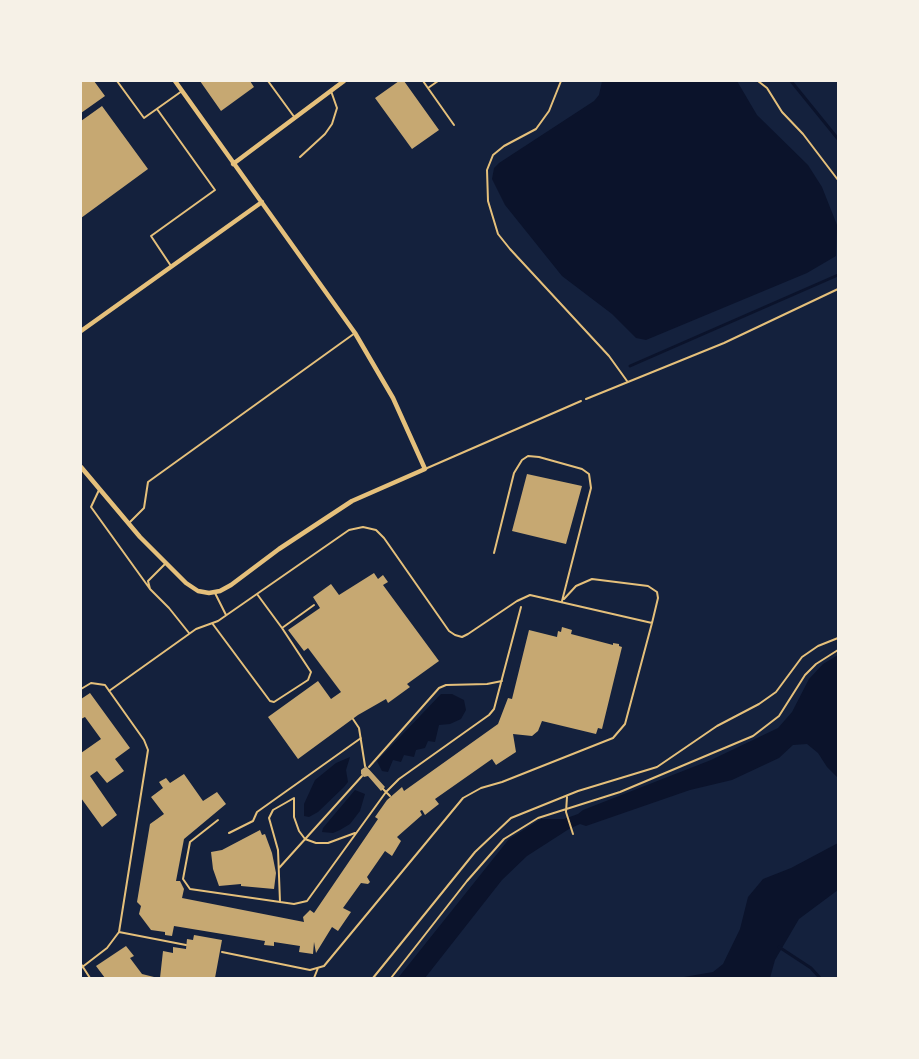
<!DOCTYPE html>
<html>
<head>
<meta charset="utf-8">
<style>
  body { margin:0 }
  #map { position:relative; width:919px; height:1059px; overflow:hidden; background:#14213d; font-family:Inter,sans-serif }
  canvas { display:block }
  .frame { position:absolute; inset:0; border:82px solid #f6f1e7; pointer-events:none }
</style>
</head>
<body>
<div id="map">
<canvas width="919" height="1059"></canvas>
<div class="frame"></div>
</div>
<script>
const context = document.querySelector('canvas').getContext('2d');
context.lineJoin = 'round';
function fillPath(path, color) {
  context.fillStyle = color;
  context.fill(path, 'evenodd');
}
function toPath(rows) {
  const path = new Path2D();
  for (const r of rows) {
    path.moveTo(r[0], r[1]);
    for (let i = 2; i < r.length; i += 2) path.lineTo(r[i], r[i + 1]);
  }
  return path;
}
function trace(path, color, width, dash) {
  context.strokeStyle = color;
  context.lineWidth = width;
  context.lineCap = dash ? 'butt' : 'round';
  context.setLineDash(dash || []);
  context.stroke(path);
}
const water = toPath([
  [602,81,737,81,757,115,808,165,822,187,837,225,836,256,807,273,646,340,636,338,612,314,562,276,505,205,492,179,494,168,499,163,594,101,599,95],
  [838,655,838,778,827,767,818,753,807,744,793,745,779,758,732,780,690,790,586,826,580,824,569,829,527,856,502,880,425,978,398,978,509,839,541,819,564,819,578,814,583,810,711,760,778,728,792,712,809,679,823,664],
  [441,694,452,694,464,700,466,710,461,719,450,724,439,725,435,742,428,741,425,748,416,750,414,757,404,755,401,762,393,760,388,772,382,771,377,761],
  [350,757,346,770,348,782,344,787,318,812,309,817,304,816,304,804,315,780,336,763],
  [355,790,365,794,360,811,350,824,340,830,333,833,322,832,323,828],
  [838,843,838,890,799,919,775,960,770,978,678,978,713,972,723,964,740,929,748,897,763,879,791,868]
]);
const stream = toPath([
  [791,81,838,139],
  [630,366,838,275],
  [779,947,811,968,820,978]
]);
const building = toPath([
  [81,81,94,81,105,96,81,113],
  [200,81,250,81,254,87,221,111],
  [399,81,404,81,439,130,412,149,375,98],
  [102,106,148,169,81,218,81,121],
  [527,474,582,486,566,544,512,531],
  [374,573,378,579,383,575,388,582,383,585,439,661,407,684,410,687,388,703,386,699,358,715,298,759,268,717,318,681,331,699,341,692,308,648,304,651,288,630,320,608,313,597,331,584,339,595],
  [562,627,572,630,571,634,613,645,613,643,619,644,619,646,622,647,602,729,598,728,596,734,542,721,538,731,532,736,513,734,516,752,496,765,492,759,435,799,439,804,425,815,422,810,420,811,422,815,397,837,401,841,392,856,385,851,367,877,370,882,368,884,361,883,343,908,351,912,338,931,332,927,316,953,314,942,313,954,299,952,300,946,274,942,274,946,264,945,265,941,174,926,172,936,165,935,165,932,151,930,139,914,141,906,137,902,150,824,164,814,151,797,163,788,159,782,166,778,170,783,184,774,203,801,217,792,226,804,184,839,176,881,180,881,184,889,182,898,304,922,303,917,310,910,314,913,378,819,375,817,387,800,402,787,404,791,498,724,508,698,512,699,529,630,557,637,558,631,561,632],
  [90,693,130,748,115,759,124,771,107,783,97,771,90,776,117,815,102,827,81,798,81,753,101,739,85,717,81,719,81,699],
  [366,766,385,787,381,791,368,776,364,777,361,774,361,770],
  [260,830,262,835,265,834,272,853,276,873,274,889,241,886,241,884,219,886,213,869,211,852,222,850],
  [194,935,222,940,215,978,160,978,163,951,173,953,173,947,186,949,187,939,193,940],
  [126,946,134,956,130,958,142,974,158,978,105,978,96,966]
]);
const path = toPath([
  [561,81,549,111,536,129,504,146,493,155,487,170,488,201,498,234,510,249,609,356,627,381],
  [758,81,767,88,782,112,803,134,838,180],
  [586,399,724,343,838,289],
  [353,719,359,728,365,766],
  [369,767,439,688,446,685,487,684,502,681],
  [383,789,390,796],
  [567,797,566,812,573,834],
  [218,820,190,842,183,879,190,889,294,904,307,901,386,792,399,779,489,715,494,709,521,607],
  [229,833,253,821,257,812,361,738],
  [279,868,362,776],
  [280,902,278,850,269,818,273,810,294,798,294,817,299,831,305,839,316,843,328,843,355,833],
  [373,978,475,852,511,818,578,791,657,767,717,726,759,704,776,692,802,657,818,646,838,638],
  [391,978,467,881,504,839,538,818,620,792,753,736,779,716,805,675,816,664,838,650]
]);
const service = toPath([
  [117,81,144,118,182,91],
  [268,81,295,118],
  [423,81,454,125],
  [428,88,438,81],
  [157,109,215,190,151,236,171,266],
  [300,157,325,134,332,124,337,108,331,91],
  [425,469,581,401],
  [99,490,91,507,150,589],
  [129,523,144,508,148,482,355,333],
  [494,553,514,473,522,460,528,456,539,457,582,469,589,474,591,488,562,601],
  [166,563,148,581,150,589,169,608,189,633],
  [215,593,226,615],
  [257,594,282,628,314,605],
  [564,599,576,586,592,579,648,586,657,592,658,598,652,623],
  [212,623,270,701,274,702,308,680,311,672,282,628],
  [81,689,91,683,105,685,144,740,148,750,119,932,107,948,81,968],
  [109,691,196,629,218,621,349,530,363,527,376,530,384,538,449,631,455,635,462,637,468,634,517,601,530,595,652,623,625,724,613,738,502,782,481,788,463,798,324,966,310,970,222,952],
  [119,932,186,945],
  [81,964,90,978],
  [314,978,318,968]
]);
const minor = toPath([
  [233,164,344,81],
  [81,331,262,202],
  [81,467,140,537,186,583,198,591,209,593,220,591,231,585,279,549,352,501,425,469,393,398,355,333,175,81]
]);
fillPath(water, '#0b132b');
trace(stream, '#0b132b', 3);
fillPath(building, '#c6a872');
trace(path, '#e5c07b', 2);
trace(service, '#e5c07b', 2);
trace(minor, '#e5c07b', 4.5);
</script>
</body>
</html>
